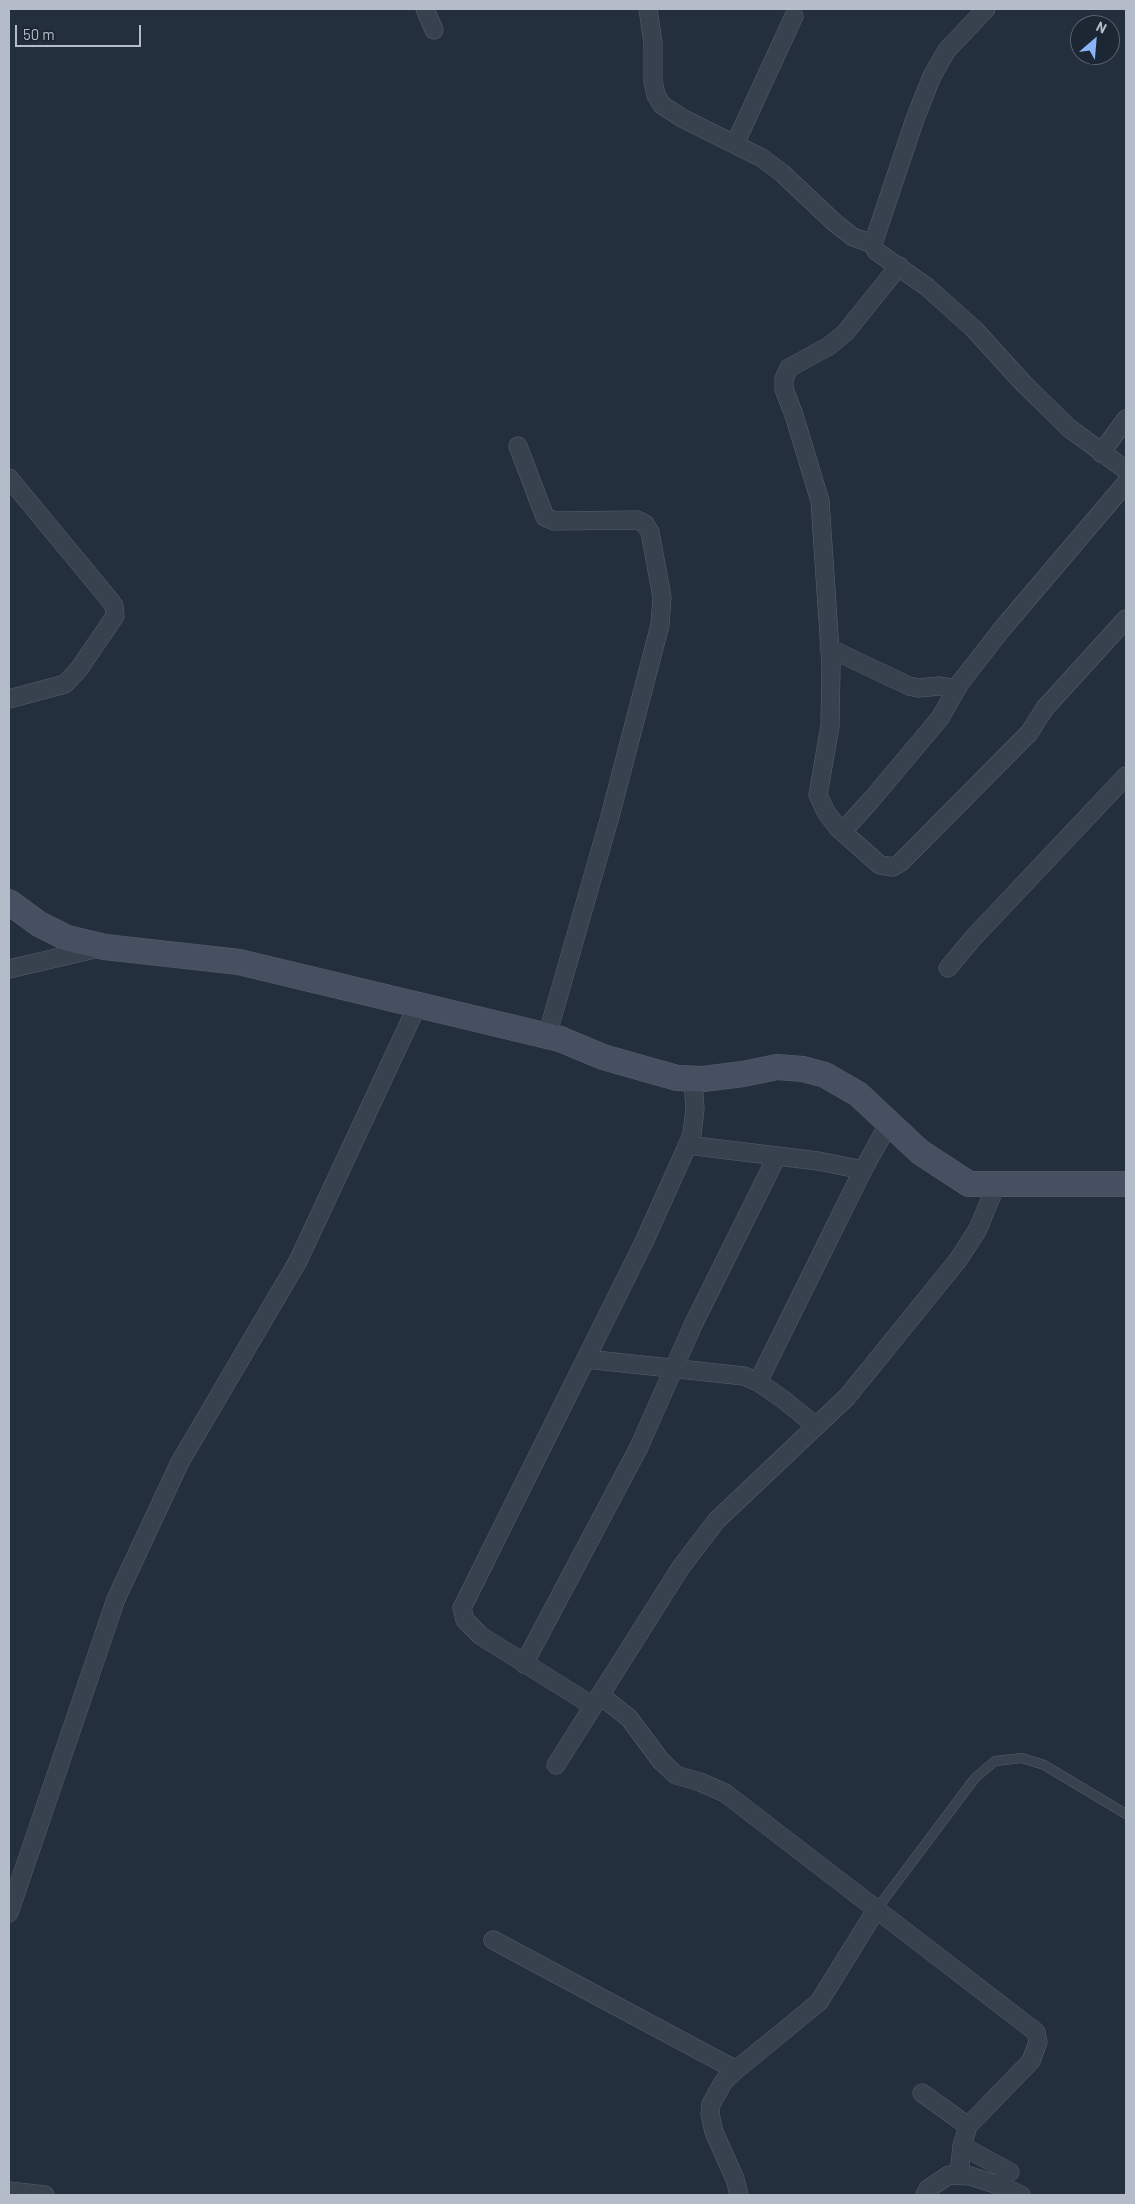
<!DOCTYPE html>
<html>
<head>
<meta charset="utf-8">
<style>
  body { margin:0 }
  #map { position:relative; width:1135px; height:2204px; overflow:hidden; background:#242f3e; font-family:Barlow,sans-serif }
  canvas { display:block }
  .frame { position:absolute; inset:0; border:10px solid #b4bcc9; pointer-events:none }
  .north { position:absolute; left:1070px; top:15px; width:50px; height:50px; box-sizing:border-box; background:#1d2633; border:1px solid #59626f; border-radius:50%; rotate:27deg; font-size:14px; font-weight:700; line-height:20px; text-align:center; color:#b4bcc9 }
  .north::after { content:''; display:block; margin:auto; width:18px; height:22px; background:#8ab4f8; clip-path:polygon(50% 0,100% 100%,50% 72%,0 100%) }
  .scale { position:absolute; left:15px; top:25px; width:126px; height:22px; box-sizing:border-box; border:2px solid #b4bcc9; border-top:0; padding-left:6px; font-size:15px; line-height:18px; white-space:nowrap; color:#b4bcc9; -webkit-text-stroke:4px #1d2633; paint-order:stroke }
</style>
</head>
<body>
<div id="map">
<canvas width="1135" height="2204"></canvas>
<div class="frame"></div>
<div class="north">N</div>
<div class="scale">50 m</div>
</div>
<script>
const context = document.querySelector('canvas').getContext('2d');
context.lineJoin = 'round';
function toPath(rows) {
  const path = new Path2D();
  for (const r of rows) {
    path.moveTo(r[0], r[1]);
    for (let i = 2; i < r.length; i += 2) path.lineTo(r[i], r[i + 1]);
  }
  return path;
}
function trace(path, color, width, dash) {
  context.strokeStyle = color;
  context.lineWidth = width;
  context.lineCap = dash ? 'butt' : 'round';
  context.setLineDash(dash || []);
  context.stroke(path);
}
const lane = toPath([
  [876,1910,975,1778,995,1761,1022,1758,1044,1765,1126,1814]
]);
const street = toPath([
  [425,9,434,30],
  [648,9,653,43,653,81,656,95,662,105,682,118,762,158,782,173,835,223,853,237,873,244],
  [986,9,947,50,932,76,915,119,873,244,876,251,927,287,974,329,1024,384,1069,428,1126,470],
  [735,144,794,16],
  [899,266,845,333,829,346,789,368,784,379,784,389,794,415,820,501,831,665,830,726,818,795,826,812,838,828,880,865,893,867,900,863,1029,733,1045,708,1126,619],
  [518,446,545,517,554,521,637,520,645,524,650,532,662,597,660,625,609,820,547,1036],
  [1101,453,1126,419],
  [9,478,109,599,114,606,115,616,79,669,65,684,9,699],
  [829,648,909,686,918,688,940,686,957,689],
  [842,832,872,799,940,718,960,683,1002,629,1126,483],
  [948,968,974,937,1126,776],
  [9,969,99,948],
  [687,1145,818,1161,863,1170],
  [586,1359,744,1376,758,1382,784,1400,816,1426],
  [758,1382,863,1170,889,1123],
  [524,1664,639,1447,693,1325,777,1156],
  [600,1695,629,1718,661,1761,676,1775,700,1782,725,1793,1036,2032,1038,2042,1031,2061,968,2126,962,2146,959,2175],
  [593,1706,481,1636,465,1620,462,1608,644,1242,685,1151,692,1134,695,1109,693,1079],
  [556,1765,681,1567,717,1520,847,1397,958,1260,978,1229,996,1185],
  [9,1913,116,1599,180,1462,298,1261,418,1004],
  [493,1940,736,2070],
  [922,2093,968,2126],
  [962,2146,1010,2172],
  [9,2191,45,2195],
  [739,2195,735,2179,714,2132,710,2114,711,2104,724,2081,736,2070,819,2002,876,1910],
  [925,2195,928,2189,949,2175,970,2176,1004,2187,1021,2195]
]);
const secondary = toPath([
  [9,902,39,924,67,938,105,947,239,962,560,1039,603,1057,677,1078,703,1079,743,1074,777,1067,803,1069,825,1075,858,1094,920,1152,969,1184,1126,1184]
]);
trace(lane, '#565f6c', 10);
trace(street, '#565f6c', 19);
trace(secondary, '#565f6c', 26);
trace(lane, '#38414e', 9);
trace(street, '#38414e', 18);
trace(secondary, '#465061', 25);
</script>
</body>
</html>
